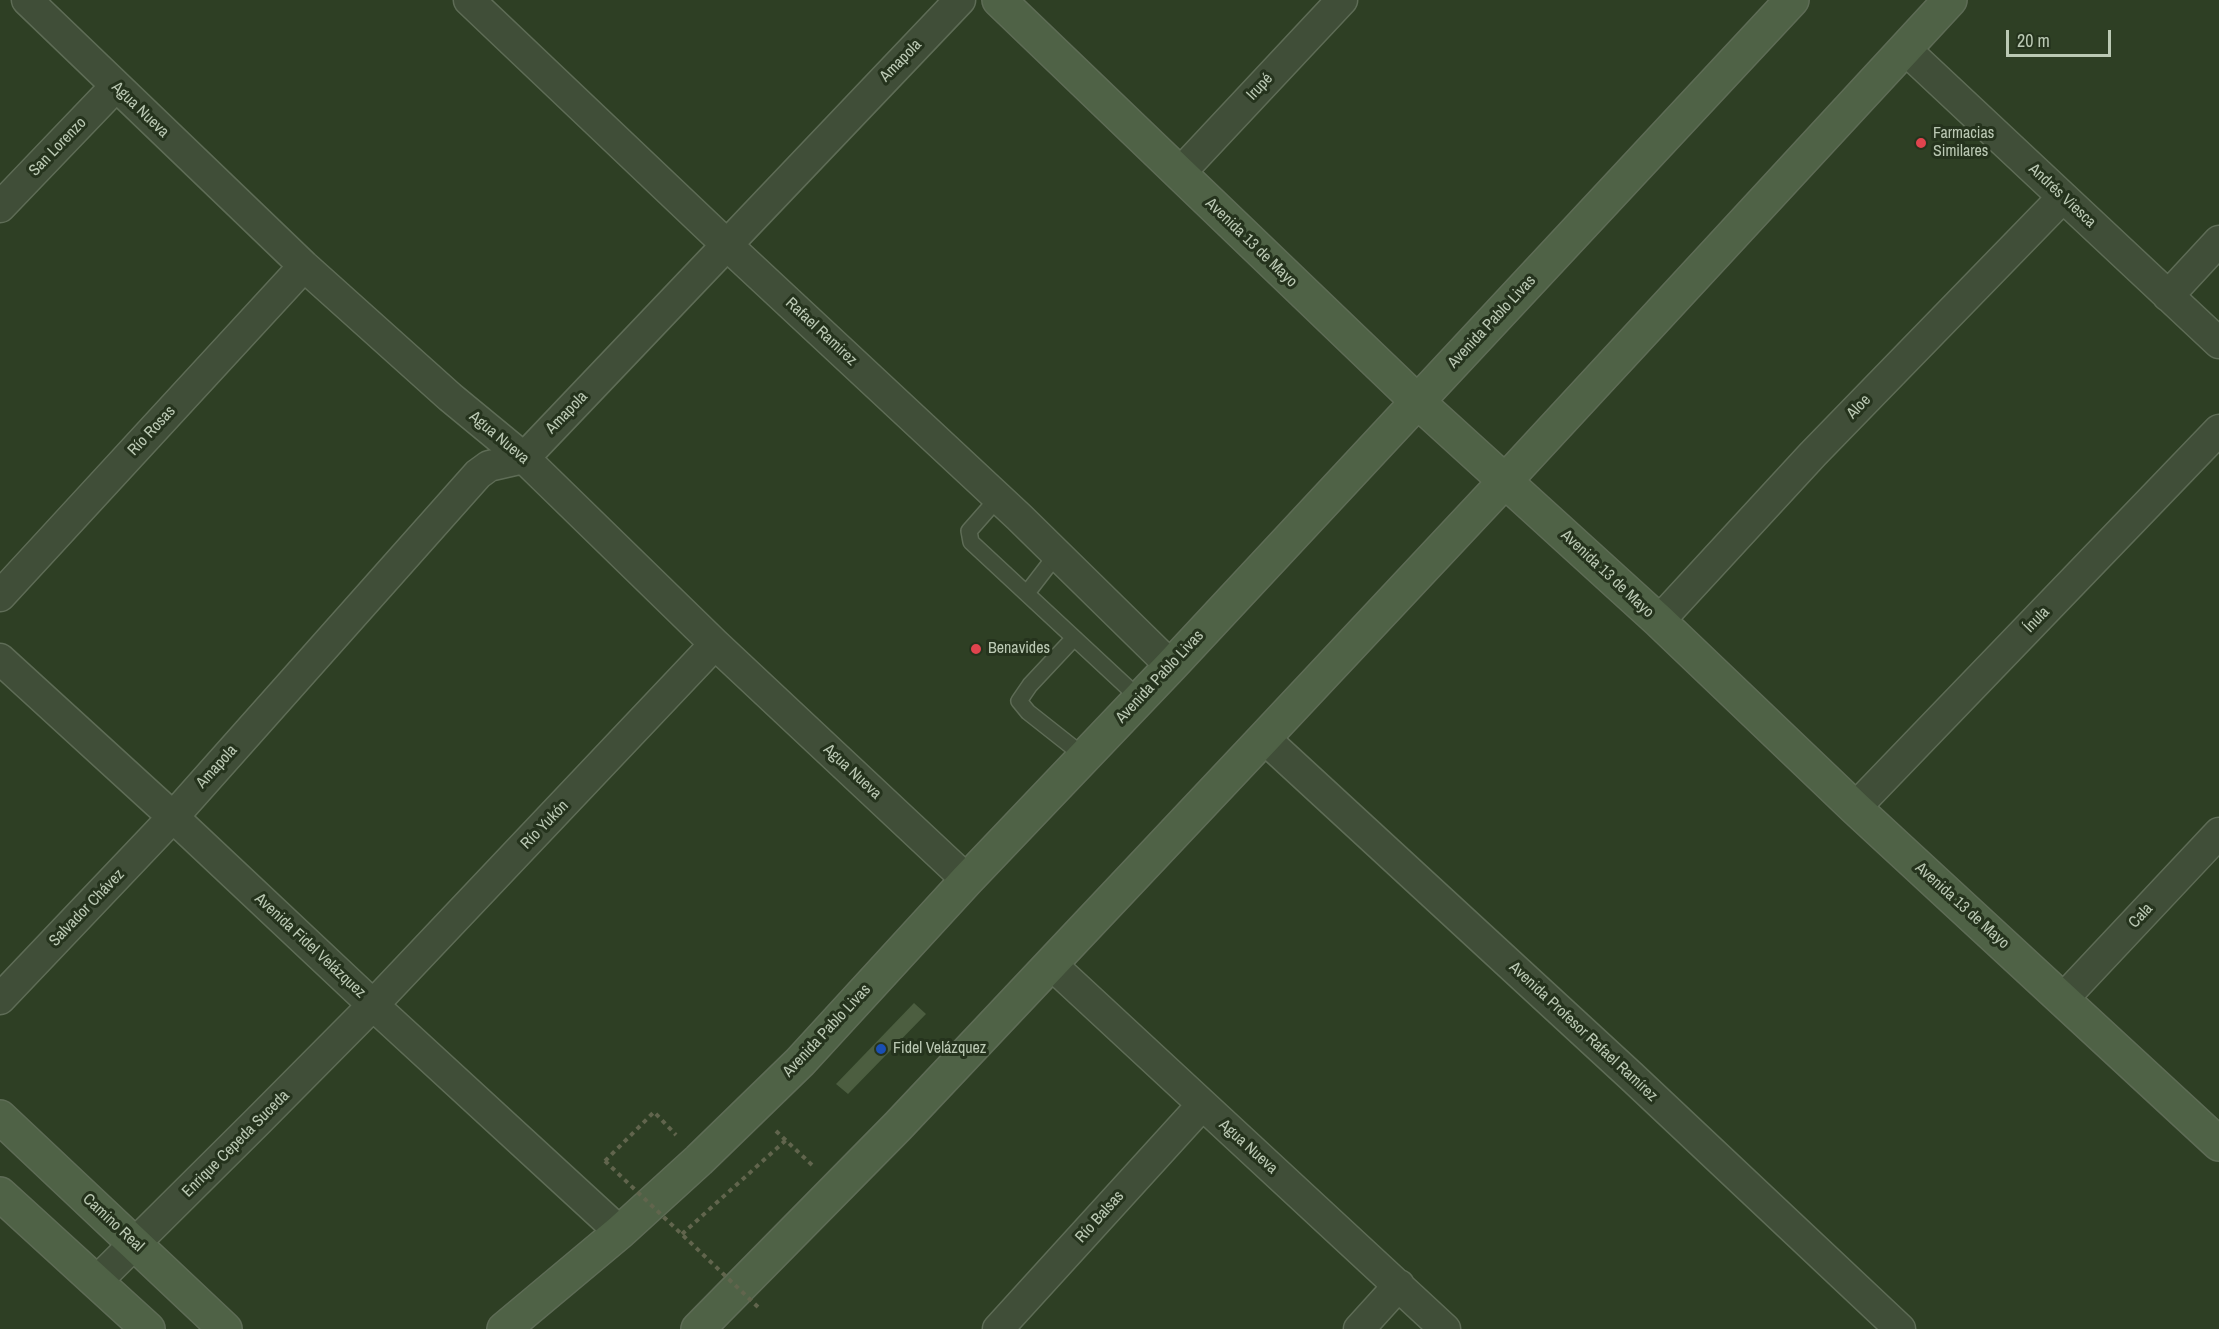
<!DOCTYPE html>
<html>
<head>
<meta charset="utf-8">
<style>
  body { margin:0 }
  #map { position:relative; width:2219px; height:1329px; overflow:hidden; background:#2e3f24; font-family:"Archivo Narrow",sans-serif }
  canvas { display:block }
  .scale { position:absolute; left:2006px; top:30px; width:105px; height:27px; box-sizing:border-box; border:3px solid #bbc9b4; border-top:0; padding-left:8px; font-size:18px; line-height:21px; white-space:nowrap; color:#bbc9b4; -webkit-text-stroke:4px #25331d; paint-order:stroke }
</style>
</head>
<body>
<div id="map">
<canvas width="2219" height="1329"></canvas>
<div class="scale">20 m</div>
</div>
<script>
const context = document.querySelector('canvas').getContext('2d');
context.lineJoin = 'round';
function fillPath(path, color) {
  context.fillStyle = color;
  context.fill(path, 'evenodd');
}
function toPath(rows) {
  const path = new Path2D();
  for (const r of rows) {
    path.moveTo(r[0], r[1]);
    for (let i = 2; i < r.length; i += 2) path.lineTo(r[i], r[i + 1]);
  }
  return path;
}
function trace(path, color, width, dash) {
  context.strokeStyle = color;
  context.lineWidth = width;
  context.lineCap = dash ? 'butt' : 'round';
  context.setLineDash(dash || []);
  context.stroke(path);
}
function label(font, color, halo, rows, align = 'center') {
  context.font = font + ' "Archivo Narrow",sans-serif';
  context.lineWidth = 6;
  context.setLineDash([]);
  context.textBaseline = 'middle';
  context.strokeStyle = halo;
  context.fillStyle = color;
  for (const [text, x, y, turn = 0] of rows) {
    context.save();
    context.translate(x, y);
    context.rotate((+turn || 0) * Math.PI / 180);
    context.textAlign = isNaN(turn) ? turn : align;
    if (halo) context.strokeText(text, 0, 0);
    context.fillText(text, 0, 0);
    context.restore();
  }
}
const building = toPath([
  [914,1003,926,1014,848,1094,836,1084]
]);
const path = toPath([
  [776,1131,812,1165],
  [605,1161,654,1112,676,1135],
  [682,1234,786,1140]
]);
const lane = toPath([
  [998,498,969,531,971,542,1140,699],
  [1027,593,1057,554],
  [1074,638,1030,685,1019,701,1028,712,1085,757]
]);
const street = toPath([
  [27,0,304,266,450,397,524,458,715,644,967,880],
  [469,0,727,245,1019,517,1171,666],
  [1905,49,2219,343],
  [1179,174,1342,0],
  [0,207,116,86],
  [2168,296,2219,241],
  [0,596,304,266],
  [1659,621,1813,454,2063,197],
  [0,659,173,817,373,1005,620,1232],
  [1264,738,1631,1076,1900,1329],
  [1855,808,2219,430],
  [1051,964,1445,1329],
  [0,999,173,817,478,474,489,466,524,458,960,0],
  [2063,999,2219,833],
  [97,1281,258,1121,373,1005,715,644],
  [998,1329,1202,1105],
  [1359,1329,1399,1285]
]);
const secondary = toPath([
  [999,0,1418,402,1659,621,1855,808,2219,1144],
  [0,1117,225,1329],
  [0,1194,148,1329],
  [504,1329,620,1232,699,1160,800,1062,967,880,1171,666,1792,0],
  [698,1329,898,1126,1264,738,1506,480,1950,0]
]);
const pathBridge = toPath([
  [605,1161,759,1308]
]);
const markers = [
  [1921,143,6,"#e0444e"],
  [976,649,6,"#e0444e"],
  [881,1049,6,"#1a4fb4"]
];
const streetNames = [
  ["Amapola",901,61,-46],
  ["Irupé",1260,87,-47],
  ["Agua Nueva",140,110,44],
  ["San Lorenzo",58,147,-46],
  ["Andrés Viesca",2062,196,43],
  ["Avenida 13 de Mayo",1251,243,44],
  ["Avenida Pablo Livas",1492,322,-47],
  ["Rafael Ramirez",821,332,43],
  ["Aloe",1859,407,-46],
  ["Amapola",567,413,-46],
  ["Río Rosas",152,431,-47],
  ["Agua Nueva",499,438,40],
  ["Avenida 13 de Mayo",1607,574,43],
  ["Ínula",2037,620,-46],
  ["Avenida Pablo Livas",1160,677,-47],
  ["Amapola",217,767,-48],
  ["Agua Nueva",852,772,43],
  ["Río Yukón",545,825,-46],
  ["Avenida 13 de Mayo",1962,906,42],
  ["Salvador Chávez",87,908,-46],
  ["Cala",2141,916,-47],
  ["Avenida Fidel Velázquez",310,946,43],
  ["Avenida Pablo Livas",827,1031,-47],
  ["Avenida Profesor Rafael Ramírez",1583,1032,43],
  ["Enrique Cepeda Suceda",236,1144,-45],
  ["Agua Nueva",1248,1147,42],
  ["Río Balsas",1100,1217,-48],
  ["Camino Real",113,1223,43]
];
const poiNames = [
  ["Farmacias",1933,134],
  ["Similares",1933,152],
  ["Benavides",988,649],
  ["Fidel Velázquez",893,1049]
];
fillPath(building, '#4c5e40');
trace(lane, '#5e6c56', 18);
trace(street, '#5e6c56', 33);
trace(secondary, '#5e6c56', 36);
trace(path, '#61654d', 4, [4.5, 4.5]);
trace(lane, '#404e38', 15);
trace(street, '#404e38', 30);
trace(secondary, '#4f6246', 33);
trace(pathBridge, '#61654d', 4, [4.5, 4.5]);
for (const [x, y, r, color] of markers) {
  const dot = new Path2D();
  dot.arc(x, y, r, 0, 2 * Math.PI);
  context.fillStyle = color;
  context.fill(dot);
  trace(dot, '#25331d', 2);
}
label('16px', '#bbc9b4', '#25331d', streetNames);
label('16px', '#bbc9b4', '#25331d', poiNames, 'left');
</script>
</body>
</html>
